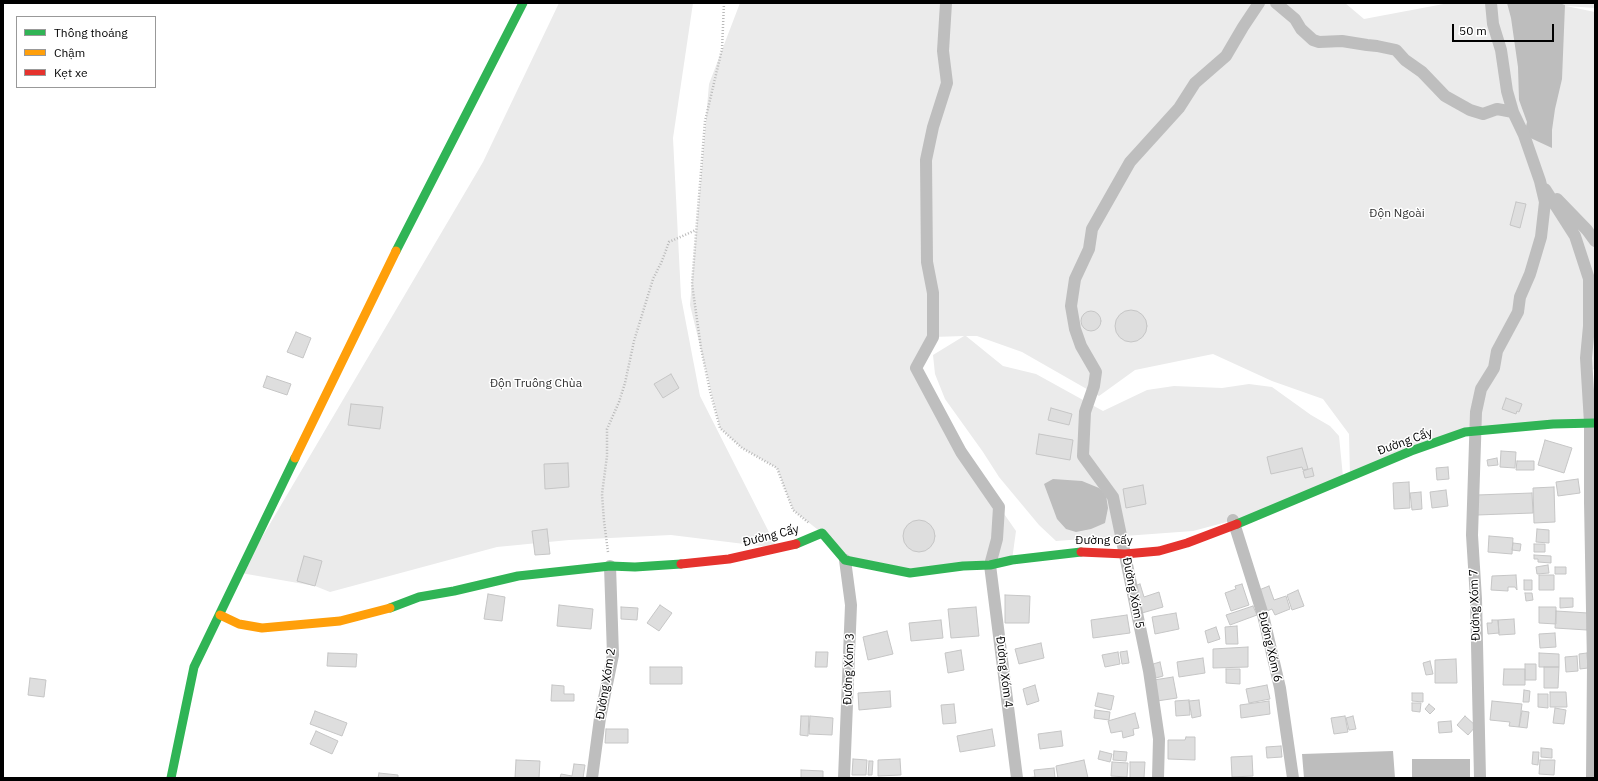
<!DOCTYPE html>
<html>
<head>
<meta charset="utf-8">
<style>
  body { margin:0 }
  #map { position:relative; width:1598px; height:781px; overflow:hidden; background:#fff; font-family:"IBM Plex Sans",sans-serif }
  canvas { display:block }
  .frame { position:absolute; inset:0; border:4px solid #000; pointer-events:none }
  .legend { position:absolute; left:16px; top:16px; width:140px; height:72px; box-sizing:border-box; background:#fff; border:1px solid #999; margin:0; padding:5px 7px; list-style:none; font-size:12px; color:#000 }
  .legend li { display:flex; align-items:center; gap:8px; height:20px }
  .legend b { width:20px; border:1px solid #999 }
  .scale { position:absolute; left:1452px; top:24px; width:102px; height:18px; box-sizing:border-box; border:2px solid #000; border-top:0; padding-left:5px; font-size:12px; line-height:14px; white-space:nowrap; color:#000; -webkit-text-stroke:3px #fff; paint-order:stroke }
</style>
</head>
<body>
<div id="map">
<canvas width="1598" height="781"></canvas>
<div class="frame"></div>
<ul class="legend">
<li><b style="height:5px;background:#30b455"></b>Thông thoáng</li>
<li><b style="height:5px;background:#ff9f0a"></b>Chậm</li>
<li><b style="height:5px;background:#e5322d"></b>Kẹt xe</li>
</ul>
<div class="scale">50 m</div>
</div>
<script>
const context = document.querySelector('canvas').getContext('2d');
context.lineJoin = 'round';
function fillPath(path, color) {
  context.fillStyle = color;
  context.fill(path, 'evenodd');
}
function toPath(rows) {
  const path = new Path2D();
  for (const r of rows) {
    if (r.length === 3) {
      path.moveTo(r[0] + r[2], r[1]);
      path.arc(r[0], r[1], r[2], 0, 2 * Math.PI);
      continue;
    }
    path.moveTo(r[0], r[1]);
    for (let i = 2; i < r.length; i += 2) path.lineTo(r[i], r[i + 1]);
  }
  return path;
}
function trace(path, color, width, dash) {
  context.strokeStyle = color;
  context.lineWidth = width;
  context.lineCap = dash ? 'butt' : 'round';
  context.setLineDash(dash || []);
  context.stroke(path);
}
function label(font, color, halo, rows, align = 'center') {
  context.font = font + ' "IBM Plex Sans",sans-serif';
  context.lineWidth = 3;
  context.setLineDash([]);
  context.textBaseline = 'middle';
  context.strokeStyle = halo;
  context.fillStyle = color;
  for (const [text, x, y, turn = 0] of rows) {
    context.save();
    context.translate(x, y);
    context.rotate((+turn || 0) * Math.PI / 180);
    context.textAlign = isNaN(turn) ? turn : align;
    if (halo) context.strokeText(text, 0, 0);
    context.fillText(text, 0, 0);
    context.restore();
  }
}
const green = toPath([
  [559,3,693,3,673,138,681,297,700,396,777,548,671,535,569,540,497,547,330,592,315,586,241,573,483,162],
  [740,3,1345,3,1364,19,1449,3,1595,3,1595,8,1566,6,1595,12,1595,369,1587,371,1590,423,1465,432,1350,476,1349,434,1323,399,1272,381,1213,354,1135,370,1099,396,1022,352,977,336,966,336,1003,366,1036,374,1103,411,1147,390,1174,386,1222,388,1249,384,1272,387,1311,415,1330,426,1339,436,1343,477,1268,511,1193,531,1056,541,1039,525,999,477,983,452,945,399,935,374,933,355,964,336,933,337,917,368,961,452,1016,531,1012,560,910,573,845,560,822,533,793,510,777,468,742,448,720,428,690,305,709,84]
]);
const water = toPath([
  [1507,3,1559,3,1565,5,1562,79,1555,109,1552,130,1552,148,1524,135,1527,122,1519,100,1518,67,1511,18],
  [1053,479,1082,481,1099,488,1106,495,1108,508,1105,523,1091,529,1076,532,1066,529,1057,519,1044,484],
  [1393,751,1395,778,1304,778,1302,754],
  [1412,759,1470,759,1470,778,1412,778]
]);
const building = toPath([
  [1516,202,1526,204,1520,228,1510,225,1516,202],
  [1131,326,16],
  [1091,321,10],
  [296,332,311,338,303,358,287,352,296,332],
  [671,374,679,388,663,398,654,384,671,374],
  [267,376,291,384,287,395,263,387,267,376],
  [1506,398,1522,404,1519,412,1517,411,1516,414,1502,409,1506,398],
  [351,404,383,407,380,429,348,425,351,404],
  [1051,408,1072,414,1069,425,1048,420,1051,408],
  [1039,434,1073,440,1070,460,1036,454,1039,434],
  [1545,440,1572,448,1564,473,1538,465,1545,440],
  [1302,448,1308,469,1303,470,1302,467,1271,474,1267,457,1302,448],
  [1501,451,1516,452,1515,468,1500,467,1501,451],
  [1497,458,1498,465,1488,466,1487,460,1497,458],
  [1517,461,1534,461,1534,470,1516,470,1517,461],
  [568,463,569,487,545,489,544,464,568,463],
  [1448,467,1449,479,1437,480,1436,468,1448,467],
  [1312,468,1314,476,1305,478,1303,471,1312,468],
  [1578,479,1580,493,1558,496,1556,482,1578,479],
  [1409,482,1410,508,1394,509,1393,483,1409,482],
  [1143,485,1146,504,1126,508,1123,489,1143,485],
  [1554,487,1555,522,1534,523,1533,488,1554,487],
  [1446,490,1448,506,1432,508,1430,492,1446,490],
  [1421,492,1422,509,1412,510,1410,493,1421,492],
  [1532,493,1533,513,1477,515,1477,495,1532,493],
  [919,536,16],
  [547,529,550,554,535,555,532,531,547,529],
  [1537,529,1549,530,1549,543,1536,542,1537,529],
  [1489,536,1513,538,1512,554,1488,552,1489,536],
  [1513,543,1521,544,1520,551,1512,550,1513,543],
  [1534,544,1545,544,1545,552,1534,552,1534,544],
  [1534,555,1551,556,1551,563,1538,562,1538,559,1534,559,1534,555],
  [304,556,322,561,315,586,297,581,304,556],
  [1548,565,1549,573,1537,574,1536,567,1548,565],
  [1555,567,1566,567,1566,574,1555,574,1555,567],
  [1516,575,1517,590,1515,587,1508,587,1508,591,1491,590,1492,576,1516,575],
  [1539,575,1554,575,1554,590,1539,590,1539,575],
  [1524,580,1532,580,1532,590,1524,590,1524,580],
  [1140,584,1144,597,1159,592,1163,607,1142,613,1134,586,1140,584],
  [1242,584,1249,605,1231,611,1225,593,1236,589,1235,586,1242,584],
  [1269,586,1274,600,1286,596,1290,609,1275,615,1272,609,1267,611,1259,590,1269,586],
  [1298,590,1304,606,1292,610,1287,595,1298,590],
  [1525,593,1532,593,1533,600,1526,601,1525,593],
  [488,594,505,597,502,621,484,619,488,594],
  [1005,595,1030,596,1029,623,1005,623,1005,595],
  [1560,598,1573,598,1573,607,1560,608,1560,598],
  [559,605,593,609,591,629,557,626,559,605],
  [660,605,672,613,659,631,647,623,660,605],
  [1253,606,1257,615,1230,625,1226,615,1253,606],
  [621,607,638,608,637,620,621,619,621,607],
  [976,607,979,636,951,638,948,609,976,607],
  [1539,607,1556,607,1556,624,1539,623,1539,607],
  [1556,611,1588,613,1587,630,1555,628,1556,611],
  [1176,613,1179,629,1155,634,1152,617,1176,613],
  [1127,615,1130,633,1093,638,1091,620,1127,615],
  [1514,619,1515,634,1499,635,1498,620,1514,619],
  [941,620,943,638,911,641,909,623,941,620],
  [1492,620,1498,620,1499,633,1488,634,1487,623,1492,623,1492,620],
  [1237,626,1238,644,1226,644,1225,627,1237,626],
  [1216,627,1220,639,1208,643,1205,631,1216,627],
  [887,631,893,654,868,660,863,637,887,631],
  [1555,633,1556,647,1540,648,1539,634,1555,633],
  [1041,643,1044,658,1019,664,1015,649,1041,643],
  [1248,647,1248,667,1213,668,1213,649,1248,647],
  [961,650,964,670,948,673,945,653,961,650],
  [1127,651,1129,663,1122,664,1120,652,1127,651],
  [816,652,828,652,827,667,815,667,816,652],
  [1118,652,1120,664,1105,667,1102,655,1118,652],
  [328,653,357,654,356,667,327,666,328,653],
  [1539,653,1559,654,1559,667,1539,667,1539,653],
  [1587,653,1588,668,1580,669,1579,654,1587,653],
  [1577,656,1578,671,1566,672,1565,657,1577,656],
  [1203,658,1205,673,1179,677,1177,662,1203,658],
  [1456,659,1457,683,1435,683,1435,660,1456,659],
  [1430,661,1433,674,1426,675,1423,663,1430,661],
  [1160,662,1163,676,1156,678,1153,664,1160,662],
  [1525,664,1536,664,1536,680,1525,680,1525,664],
  [650,667,682,667,682,684,650,684,650,667],
  [1544,667,1559,667,1558,688,1544,688,1544,667],
  [1226,669,1240,669,1240,684,1226,683,1226,669],
  [1504,669,1525,669,1525,685,1503,685,1504,669],
  [1173,677,1177,698,1157,701,1154,680,1173,677],
  [30,678,46,680,44,697,28,695,30,678],
  [552,685,564,686,564,694,574,694,574,701,551,701,552,685],
  [1035,685,1039,701,1027,705,1023,689,1035,685],
  [1267,685,1270,699,1249,703,1246,689,1267,685],
  [1524,690,1530,691,1529,702,1523,702,1524,690],
  [890,691,891,707,859,710,858,693,890,691],
  [1550,692,1566,692,1567,707,1550,707,1550,692],
  [1098,693,1114,696,1111,710,1095,706,1098,693],
  [1412,693,1423,693,1423,702,1412,701,1412,693],
  [1538,694,1548,694,1548,708,1538,707,1538,694],
  [1189,700,1190,715,1176,716,1175,701,1189,700],
  [1199,700,1201,716,1192,718,1189,701,1199,700],
  [1269,701,1270,714,1241,718,1240,705,1269,701],
  [1492,701,1522,704,1519,727,1509,726,1510,722,1490,720,1492,701],
  [1412,703,1421,703,1420,712,1412,711,1412,703],
  [954,704,956,723,943,724,941,705,954,704],
  [1429,704,1435,709,1430,714,1425,709,1429,704],
  [1555,708,1566,710,1564,724,1553,723,1555,708],
  [1095,710,1110,712,1109,720,1094,718,1095,710],
  [315,711,347,723,342,736,310,724,315,711],
  [1522,711,1529,712,1527,728,1519,727,1522,711],
  [1135,713,1139,728,1133,729,1134,735,1123,738,1122,731,1111,733,1108,721,1135,713],
  [801,716,809,716,808,736,800,735,801,716],
  [810,716,833,718,832,735,809,734,810,716],
  [1345,716,1348,732,1334,734,1331,718,1345,716],
  [1353,716,1356,729,1349,730,1346,718,1353,716],
  [1465,716,1476,726,1468,735,1457,725,1465,716],
  [1451,721,1452,732,1439,733,1438,722,1451,721],
  [606,729,628,729,628,743,605,743,606,729],
  [992,729,995,746,960,752,957,736,992,729],
  [316,731,338,741,332,754,310,744,316,731],
  [1061,731,1063,746,1040,749,1038,734,1061,731],
  [1186,737,1195,737,1195,760,1168,759,1168,740,1185,740,1186,737],
  [1281,746,1282,757,1267,758,1266,747,1281,746],
  [1541,748,1552,749,1552,758,1541,757,1541,748],
  [1100,751,1112,754,1110,762,1098,759,1100,751],
  [1114,751,1127,752,1126,761,1113,760,1114,751],
  [1533,752,1539,752,1538,765,1532,764,1533,752],
  [1252,756,1253,776,1232,777,1231,757,1252,756],
  [853,759,867,760,866,775,852,775,853,759],
  [900,759,901,775,878,776,878,760,900,759],
  [516,760,540,761,539,778,515,778,516,760],
  [1084,760,1088,778,1058,778,1056,766,1084,760],
  [1540,760,1555,760,1554,775,1539,774,1540,760],
  [869,761,873,761,872,775,868,775,869,761],
  [1112,762,1128,763,1127,777,1111,776,1112,762],
  [1130,762,1145,762,1144,778,1130,778,1130,762],
  [574,764,585,765,583,778,560,778,561,774,572,776,574,764],
  [1054,768,1055,778,1025,778,1035,777,1034,770,1054,768],
  [801,770,823,771,823,778,801,778,801,770],
  [379,773,398,775,398,778,378,778,379,773]
]);
const path = toPath([
  [724,3,722,49,705,121,692,284,701,348,710,391,720,428,742,448,777,468,793,510,809,523],
  [608,552,604,521,602,494,607,456,607,429,619,402,625,383,634,341,653,279,662,261,669,242,696,230]
]);
const street = toPath([
  [946,3,943,51,947,83,933,127,926,160,927,262,933,293,933,337,916,368,961,452,999,507,997,539,990,565,1017,778],
  [1276,3,1295,19,1301,29,1313,40,1319,42,1342,41,1367,45,1377,46,1396,50,1405,60,1422,72,1445,96,1470,110,1483,114,1497,109,1513,112],
  [1545,189,1575,236,1589,279,1589,326,1586,358,1590,423,1590,502,1593,664,1592,778],
  [1557,199,1587,230,1595,241],
  [1233,520,1263,615,1280,688,1293,778],
  [592,778,600,718,613,655,610,566],
  [844,778,851,605,845,560],
  [1158,778,1159,739,1149,671,1113,497,1083,456,1085,412,1094,386,1096,372,1081,346,1075,329,1071,306,1075,279,1089,249,1092,229,1130,162,1179,108,1195,83,1226,56,1243,27,1259,3],
  [1480,778,1476,599,1472,535,1476,412,1481,389,1494,368,1497,351,1518,312,1520,297,1530,274,1541,237,1545,202,1540,181,1524,135,1513,112,1507,91,1501,50,1493,24,1491,3]
]);
const fast = toPath([
  [396,251,523,3],
  [1237,524,1411,451,1465,432,1553,424,1595,423],
  [796,544,822,533,845,560,910,573,963,566,990,565,1012,560,1081,552],
  [390,608,419,597,454,591,518,576,610,566,635,567,681,564],
  [171,778,194,667,295,458]
]);
const slow = toPath([
  [295,458,396,251],
  [220,615,239,624,262,628,340,621,390,608]
]);
const jam = toPath([
  [1081,552,1125,554,1159,551,1187,543,1237,524],
  [681,564,729,559,796,544]
]);
const parkNames = [
  ["Độn Ngoài",1397,214],
  ["Độn Truông Chùa",536,384]
];
const streetNames = [
  ["Đường Cấy",1405,442,-20],
  ["Đường Cấy",771,536,-14],
  ["Đường Cấy",1104,541],
  ["Đường Xóm 5",1133,593,79],
  ["Đường Xóm 7",1475,605,-92],
  ["Đường Xóm 6",1270,647,77],
  ["Đường Xóm 3",849,669,-88],
  ["Đường Xóm 4",1004,672,83],
  ["Đường Xóm 2",606,684,-81]
];
fillPath(green, '#ebebeb');
fillPath(water, '#bdbdbd');
fillPath(building, '#dedede');
trace(building, '#c6c6c6', 1);
trace(path, '#b9b9b9', 2.5, [1, 2]);
trace(street, '#bebebe', 12);
trace(fast, '#30b455', 9);
trace(slow, '#ff9f0a', 9);
trace(jam, '#e5322d', 9);
label('12px', '#313131', '#fff', parkNames);
label('12px', '#000', '#fff', streetNames);
</script>
</body>
</html>
